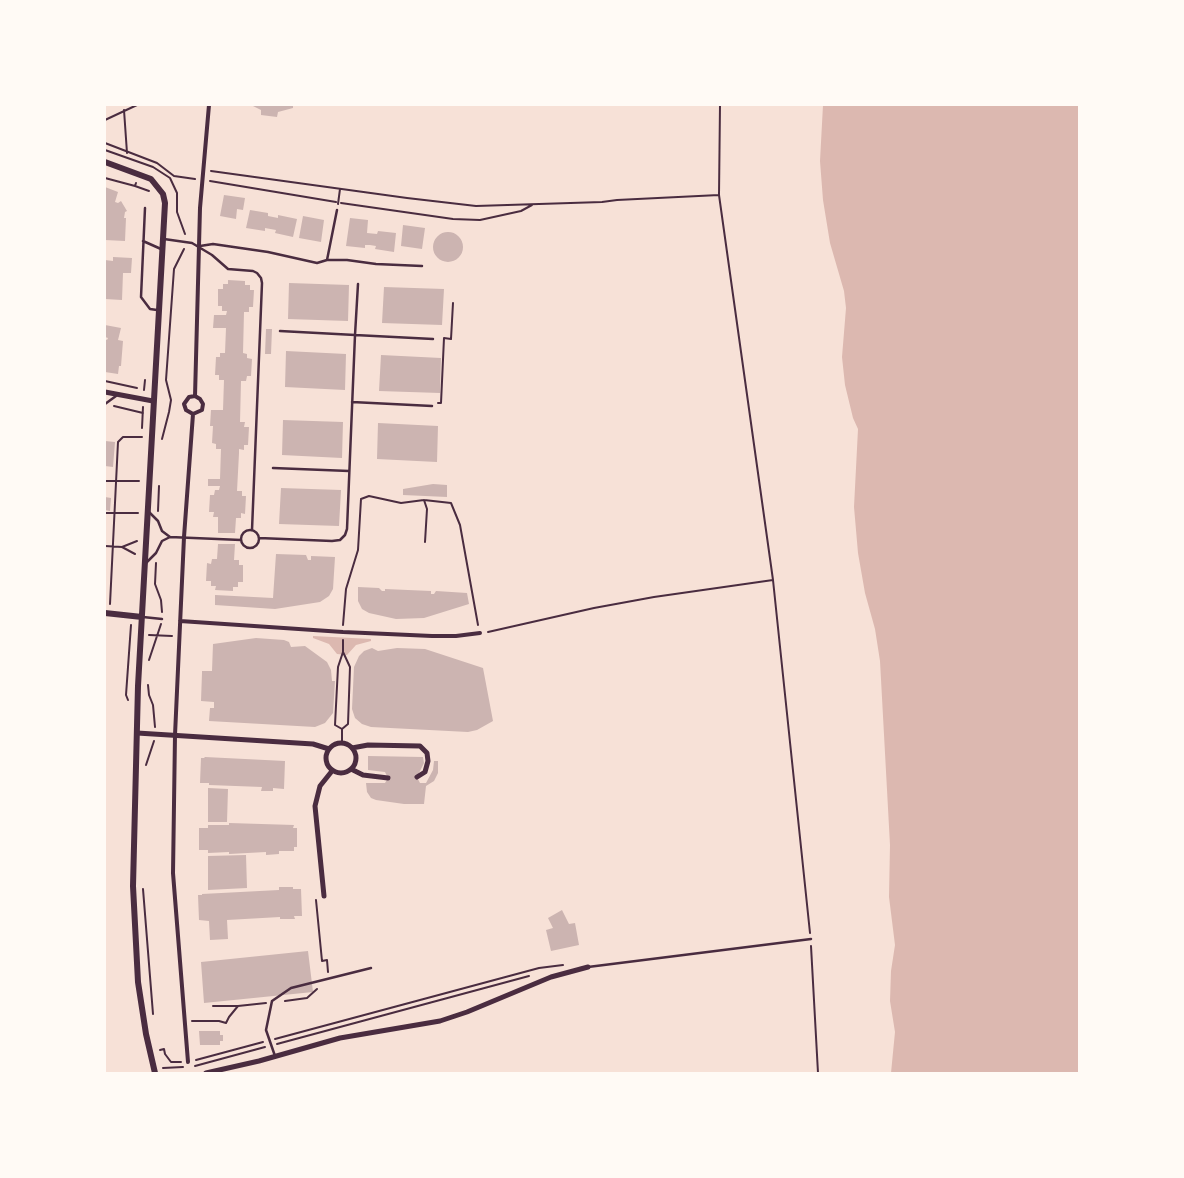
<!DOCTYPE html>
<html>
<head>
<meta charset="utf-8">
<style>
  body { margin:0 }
  #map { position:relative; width:1184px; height:1178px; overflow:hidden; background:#f7e1d7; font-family:"Archivo Narrow",sans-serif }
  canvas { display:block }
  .frame { position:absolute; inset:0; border:106px solid #fffaf5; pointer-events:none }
</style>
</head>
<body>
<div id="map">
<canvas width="1184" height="1178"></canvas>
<div class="frame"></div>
</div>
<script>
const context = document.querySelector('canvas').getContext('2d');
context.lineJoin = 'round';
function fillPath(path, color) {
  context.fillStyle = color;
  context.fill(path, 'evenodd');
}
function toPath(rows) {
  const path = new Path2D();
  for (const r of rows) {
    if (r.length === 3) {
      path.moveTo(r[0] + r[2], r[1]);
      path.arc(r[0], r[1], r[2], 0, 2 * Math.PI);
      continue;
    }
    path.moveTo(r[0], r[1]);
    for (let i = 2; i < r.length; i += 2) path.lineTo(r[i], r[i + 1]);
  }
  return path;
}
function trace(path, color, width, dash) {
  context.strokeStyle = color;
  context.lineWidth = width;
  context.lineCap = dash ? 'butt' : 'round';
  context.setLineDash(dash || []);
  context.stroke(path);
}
const water = toPath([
  [823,105,1079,105,1079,1073,891,1073,895,1032,890,1001,891,971,895,945,889,897,890,845,880,661,875,629,865,593,858,553,854,507,858,429,853,418,845,385,842,357,846,308,844,291,830,243,823,200,820,161],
  [313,636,371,639,371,641,356,645,347,655,337,654,329,644,313,638]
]);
const building = toPath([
  [251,105,293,105,293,108,278,112,277,117,261,115,261,110],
  [105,187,118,192,115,202,118,203,121,201,127,211,125,212,124,218,126,218,125,241,105,240],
  [224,195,245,198,243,210,237,209,236,219,220,216],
  [250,210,268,213,268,216,278,218,278,215,297,219,293,237,275,233,276,230,265,228,265,231,246,228],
  [303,216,324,220,321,242,299,238],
  [350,218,368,220,367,233,377,234,378,231,396,233,394,252,375,249,376,246,370,245,365,245,365,248,346,246],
  [403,225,425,228,422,249,401,246],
  [448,247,15],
  [113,257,132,258,131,273,123,273,122,300,105,299,105,260,113,261],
  [228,280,245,281,245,285,250,285,250,290,254,290,253,307,249,307,249,312,244,312,243,353,247,354,247,358,252,359,251,376,247,376,246,381,241,381,240,422,245,422,244,427,249,427,248,445,244,445,244,450,239,449,239,453,237,491,242,491,242,496,246,496,245,514,241,513,241,518,236,518,235,533,218,533,218,517,213,517,214,512,209,512,210,495,214,495,215,490,219,490,220,486,208,486,208,479,220,479,221,449,216,449,216,444,212,443,213,426,210,426,211,410,223,410,224,380,219,380,219,375,215,375,216,357,220,357,220,353,225,353,226,328,213,328,214,315,226,315,227,311,222,311,222,306,218,306,218,289,223,289,223,284,228,284],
  [289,283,349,285,348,321,288,319],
  [384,287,444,289,442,325,382,323],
  [105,325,121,328,118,340,123,341,121,366,119,366,118,374,105,372,105,339,107,340,108,338,105,337],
  [266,329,272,329,271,354,265,354],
  [286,351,346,354,345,390,285,387],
  [381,355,441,358,440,393,379,391],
  [283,420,343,422,342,458,282,455],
  [378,423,438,426,437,462,377,459],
  [105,441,115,442,113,467,105,466],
  [433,484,447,485,447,497,403,495,403,489],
  [281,488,341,490,339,526,279,524],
  [105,497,111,498,110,511,105,510],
  [218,544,235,544,234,560,239,560,239,565,243,565,243,582,238,582,238,587,233,587,233,591,215,590,216,586,211,586,211,581,206,581,207,563,211,564,212,559,217,559],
  [276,554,306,555,308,560,311,560,311,556,335,557,333,589,329,596,320,602,275,609,215,605,215,595,273,598],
  [358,587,379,588,382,591,385,591,385,589,431,591,431,594,434,594,436,591,467,593,469,604,424,618,396,619,369,613,362,609,358,601],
  [256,638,284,640,289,642,291,647,305,646,327,662,331,670,332,681,335,681,333,713,325,723,315,727,209,721,210,708,214,708,214,702,201,701,202,673,202,671,212,671,213,644],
  [372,648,378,651,397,648,425,649,483,668,493,721,477,730,468,732,371,727,362,724,355,718,352,709,354,667,359,656,364,651],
  [368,756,423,757,424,763,417,777,420,783,426,783,433,770,434,761,438,761,438,773,434,781,426,786,424,804,404,804,376,800,371,798,367,792,366,783,385,783,388,778,385,772,368,770],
  [205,757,285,761,284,789,273,788,273,791,261,791,262,787,209,785,209,783,200,783,201,758,204,758],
  [208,788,228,789,227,822,208,822],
  [229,823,294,825,293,828,297,828,297,847,294,847,294,851,279,851,279,854,266,855,266,852,229,854,229,852,208,853,208,850,199,850,199,828,208,828,208,825,229,825],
  [246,855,247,888,208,890,208,856],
  [279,887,293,887,293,889,301,889,302,916,294,916,295,919,280,919,280,917,227,920,228,939,210,940,209,921,199,920,198,895,202,895,202,894,279,890],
  [562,910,569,924,575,923,579,945,551,951,546,930,553,928,548,918],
  [308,951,313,992,204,1003,201,962],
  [199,1031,220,1031,220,1035,223,1035,223,1041,220,1041,220,1045,200,1045]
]);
const path = toPath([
  [720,105,719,195,773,580,810,933],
  [124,110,127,153],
  [105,120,137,105],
  [105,143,157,163,174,176,195,179],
  [105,150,153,167,170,178,177,193,177,212,185,234],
  [211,171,407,198,476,206,602,202,617,200,719,195],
  [105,178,135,186],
  [210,181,336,202],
  [136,183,135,186,149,191],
  [341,203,453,219,480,220,521,211,532,205],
  [338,204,340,189],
  [105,381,137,388],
  [144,390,145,380],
  [438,403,441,403,444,338,451,339,453,303],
  [114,406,143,413],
  [142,428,143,407],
  [162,439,169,412,171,400,166,380,174,269,184,249],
  [105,481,139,481],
  [424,500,427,509,425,542],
  [158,511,159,486],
  [106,513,138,513],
  [105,546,122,547,135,554],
  [122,547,137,541],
  [156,563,155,584,161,600,162,612],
  [110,604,118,442,123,437,142,437],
  [343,625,346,589,358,550,361,499,369,496,401,503,424,500,451,503,460,525,478,625],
  [488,632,594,608,654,597,773,580],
  [149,635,172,636],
  [149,660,161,624],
  [148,685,149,695,153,705,155,727],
  [128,700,126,695,131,625],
  [342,729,335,725,338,667,343,652,343,640],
  [342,743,342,729,348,724,350,667,343,652],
  [146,765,154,741],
  [143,889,153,1014],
  [316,900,322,961,327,960,328,972],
  [811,946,818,1073],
  [285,1001,307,998,317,989],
  [213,1006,238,1006,266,1003],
  [192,1021,219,1021,226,1023,229,1017,238,1006],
  [275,1039,539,968,563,965],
  [277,1044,529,976],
  [160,1050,164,1049,165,1054,171,1062,181,1062],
  [196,1060,263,1042],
  [195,1066,265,1047],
  [163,1068,183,1067]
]);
const service = toPath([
  [145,208,141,297,150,309,157,310],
  [164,239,192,243,212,255,228,269,253,271,257,273,261,278,262,283,252,530],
  [143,241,161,249],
  [200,246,213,244,268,252,317,263,327,260,347,260,376,264,422,266],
  [327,260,337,210],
  [280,331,355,335,358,284],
  [352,402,432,406],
  [105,404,116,396],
  [273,468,349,471],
  [149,512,158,521,162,531,170,537],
  [250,539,9],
  [259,538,332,541,340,540,345,535,347,529,355,335,433,339],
  [146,563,156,553,162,541,170,537,241,540],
  [143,617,162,619],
  [588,967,811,939],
  [275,1056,266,1030,272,1001,291,988,371,968]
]);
const pedestrian = toPath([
  [193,414,186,410,184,404,189,397,195,396],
  [180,621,343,632,432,636,456,636,480,633],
  [188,1062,173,873,175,735,184,537,193,414,202,410,203,404,200,399,195,396,200,208,209,105]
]);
const minor = toPath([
  [105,392,153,401],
  [137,733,313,744,329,749],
  [341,758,15],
  [352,748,368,745,420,746,427,753,428,761,425,772,417,777],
  [351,769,363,775,388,778],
  [324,896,315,806,320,786,332,771],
  [206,1073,259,1061,340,1038,440,1021,467,1012,551,977,588,967]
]);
const tertiary = toPath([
  [105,162,151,179,163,194,165,203,138,686,133,886,138,982,146,1034,155,1073],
  [105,613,142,617]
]);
fillPath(water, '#dcb8b0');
fillPath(building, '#ccb4b1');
trace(path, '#4a2c40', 2);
trace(service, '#4a2c40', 2.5);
trace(pedestrian, '#4a2c40', 4);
trace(minor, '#4a2c40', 5);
trace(tertiary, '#4a2c40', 6);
</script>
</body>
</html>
